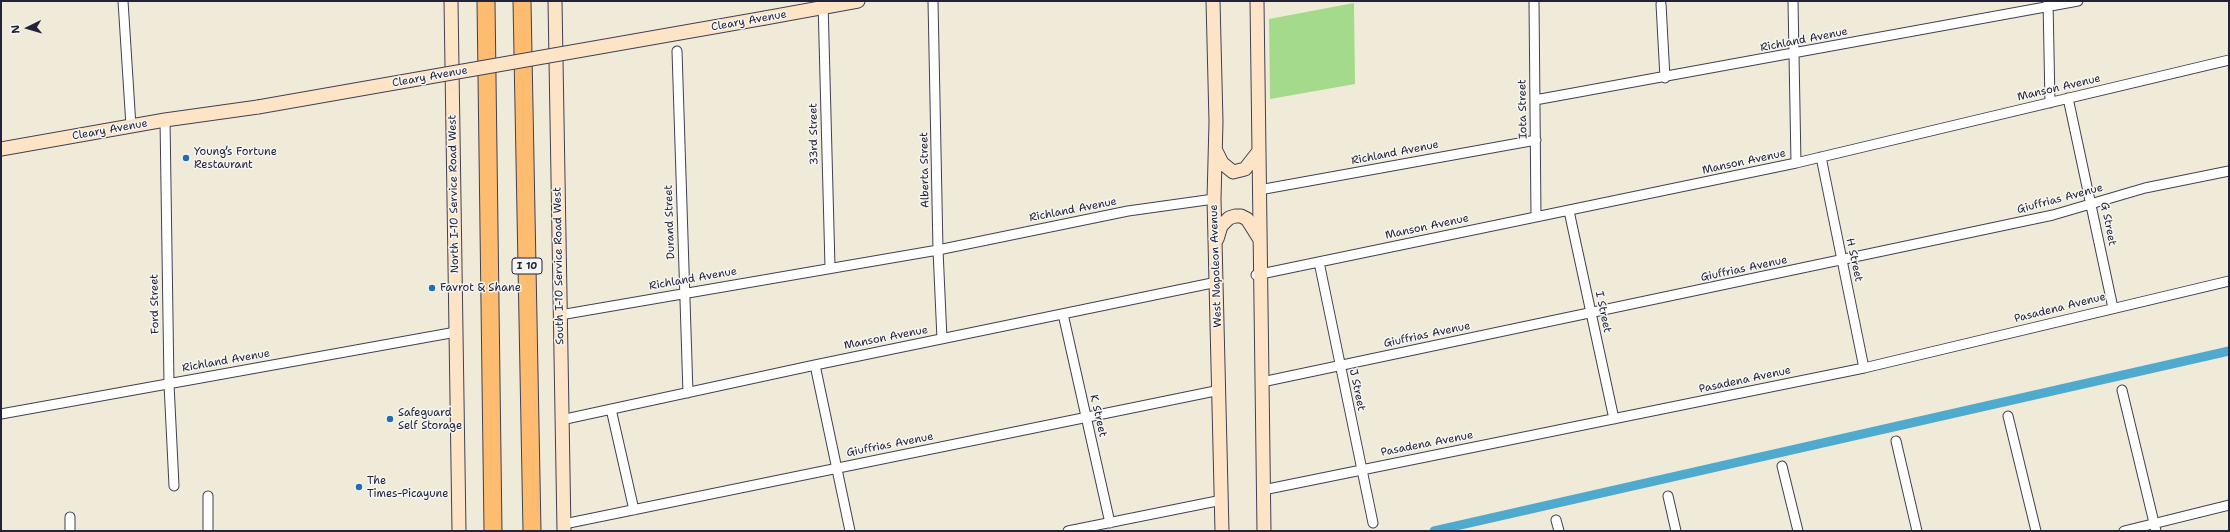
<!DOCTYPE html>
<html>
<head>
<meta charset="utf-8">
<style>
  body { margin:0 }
  #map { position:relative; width:2230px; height:532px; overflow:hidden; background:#f0ebd9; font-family:"Shantell Sans",sans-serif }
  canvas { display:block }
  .frame { position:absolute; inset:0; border:2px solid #22223b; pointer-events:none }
  .north { position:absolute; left:8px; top:8px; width:40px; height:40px; -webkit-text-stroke:3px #f6f6f2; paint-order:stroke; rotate:265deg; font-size:11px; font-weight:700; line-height:16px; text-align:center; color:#22223b }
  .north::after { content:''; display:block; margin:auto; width:14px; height:18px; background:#22223b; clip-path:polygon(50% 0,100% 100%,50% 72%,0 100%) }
</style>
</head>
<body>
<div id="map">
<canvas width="2230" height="532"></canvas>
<div class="frame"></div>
<div class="north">N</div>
</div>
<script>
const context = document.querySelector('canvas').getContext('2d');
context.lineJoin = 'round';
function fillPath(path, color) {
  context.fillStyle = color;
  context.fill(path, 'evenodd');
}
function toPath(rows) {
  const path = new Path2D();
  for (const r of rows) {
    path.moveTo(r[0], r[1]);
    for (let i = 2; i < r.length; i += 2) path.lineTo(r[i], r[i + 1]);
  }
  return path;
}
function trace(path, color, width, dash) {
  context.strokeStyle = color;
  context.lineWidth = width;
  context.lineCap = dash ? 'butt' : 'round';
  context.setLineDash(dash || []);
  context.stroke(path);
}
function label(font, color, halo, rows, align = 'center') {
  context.font = font + ' "Shantell Sans",sans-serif';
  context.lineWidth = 3;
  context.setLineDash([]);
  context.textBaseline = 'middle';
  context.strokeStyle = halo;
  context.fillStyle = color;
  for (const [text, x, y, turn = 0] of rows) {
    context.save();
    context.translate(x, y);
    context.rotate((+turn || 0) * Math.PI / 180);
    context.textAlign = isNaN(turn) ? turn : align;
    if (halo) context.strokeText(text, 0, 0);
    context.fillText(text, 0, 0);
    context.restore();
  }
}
const green = toPath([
  [1354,3,1355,84,1270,99,1269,19]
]);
const canal = toPath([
  [1434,531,2229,351]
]);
const street = toPath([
  [123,1,131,126],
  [933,1,938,250,942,339],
  [1534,1,1536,217],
  [1793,1,1796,163],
  [2048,1,2050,103],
  [823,2,830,267],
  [1661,4,1665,78],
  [677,51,688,393],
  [2068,98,2113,308],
  [1535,100,2078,1],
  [165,120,169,384,174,486],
  [1821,157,1864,368],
  [1259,190,1536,140],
  [1569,211,1614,419],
  [1319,262,1373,523],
  [1256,275,1796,163,2229,60],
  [1063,314,1110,523],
  [560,315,938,250,1128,211,1214,199],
  [815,365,850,531],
  [1262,382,2053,215,2145,188,2229,171],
  [2122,390,2156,531],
  [611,409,634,510],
  [1,414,456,332],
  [2008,416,2036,531],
  [561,420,815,365,1217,282],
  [1896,441,1917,531],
  [1782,466,1798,531],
  [1263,490,1864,368,2229,281],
  [208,496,208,531],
  [1668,496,1676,531],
  [70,517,70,531],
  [1556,520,1559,531],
  [564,524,1220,390],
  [1068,531,1222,500],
  [2124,531,2229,505]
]);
const secondary = toPath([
  [451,1,459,531],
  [555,1,564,531],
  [1213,1,1216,122,1214,199,1222,531],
  [1257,1,1264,531],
  [765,18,858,1],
  [1,149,165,120,258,107],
  [1216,151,1222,163,1233,172,1245,169,1259,151],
  [1217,239,1221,226,1229,218,1235,216,1241,216,1247,219,1259,238]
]);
const highway = toPath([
  [486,1,493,531],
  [522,1,532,531]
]);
const secondaryBridge = toPath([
  [258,107,765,18]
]);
const markers = [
  [186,158,4,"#1f6fb2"],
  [432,288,4,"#1f6fb2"],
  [390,419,4,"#1f6fb2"],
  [359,487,4,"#1f6fb2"]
];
const shields = [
  [527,266,30]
];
const shieldNames = [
  ["I 10",527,266]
];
const streetNames = [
  ["Cleary Avenue",749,21,-10],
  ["Richland Avenue",1804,40,-11],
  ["Cleary Avenue",430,77,-10],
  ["Manson Avenue",2059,88,-13],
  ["Iota Street",1523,109,-91],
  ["Cleary Avenue",110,130,-10],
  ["33rd Street",814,134,-91],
  ["Richland Avenue",1395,153,-11],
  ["Manson Avenue",1744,162,-12],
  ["Alberta Street",925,170,-91],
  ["North I-10 Service Road West",454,194,-91],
  ["Giuffrias Avenue",2060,199,-15],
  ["Richland Avenue",1073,210,-11],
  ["Durand Street",670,222,-92],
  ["G Street",2108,224,79],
  ["Manson Avenue",1427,227,-12],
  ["H Street",1854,260,78],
  ["South I-10 Service Road West",559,266,-91],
  ["West Napoleon Avenue",1216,266,-92],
  ["Giuffrias Avenue",1744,269,-12],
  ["Richland Avenue",693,279,-10],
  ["Ford Street",155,304,-91],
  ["Pasadena Avenue",2060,308,-14],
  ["I Street",1603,312,78],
  ["Giuffrias Avenue",1427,335,-12],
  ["Manson Avenue",886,338,-11],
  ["Richland Avenue",226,361,-10],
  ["Pasadena Avenue",1745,380,-12],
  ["J Street",1357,390,78],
  ["K Street",1098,416,77],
  ["Pasadena Avenue",1427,444,-11],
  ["Giuffrias Avenue",890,445,-11]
];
const poiNames = [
  ["Young’s Fortune",194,152],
  ["Restaurant",194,165],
  ["Favrot & Shane",440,288],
  ["Safeguard",398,413],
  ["Self Storage",398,426],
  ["The",367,481],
  ["Times-Picayune",367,494]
];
fillPath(green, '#a3da8b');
trace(canal, '#50aace', 9);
trace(street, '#414053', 11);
trace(secondary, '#414053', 15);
trace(highway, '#414053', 19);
trace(street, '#fff', 9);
trace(secondary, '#fee4c6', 13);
trace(highway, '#fdbc70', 17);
trace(secondaryBridge, '#414053', 15, []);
trace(secondaryBridge, '#fee4c6', 13);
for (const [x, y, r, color] of markers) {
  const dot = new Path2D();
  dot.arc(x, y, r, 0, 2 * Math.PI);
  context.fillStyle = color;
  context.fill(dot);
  trace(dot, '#f6f6f2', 1.5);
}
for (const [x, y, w] of shields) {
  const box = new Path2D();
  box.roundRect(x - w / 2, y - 8, w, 16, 3);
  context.fillStyle = '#f6f6f2';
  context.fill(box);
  trace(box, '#22223b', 1);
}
label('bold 10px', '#22223b', null, shieldNames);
label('11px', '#22223b', '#f6f6f2', streetNames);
label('11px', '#22223b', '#f6f6f2', poiNames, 'left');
</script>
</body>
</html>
